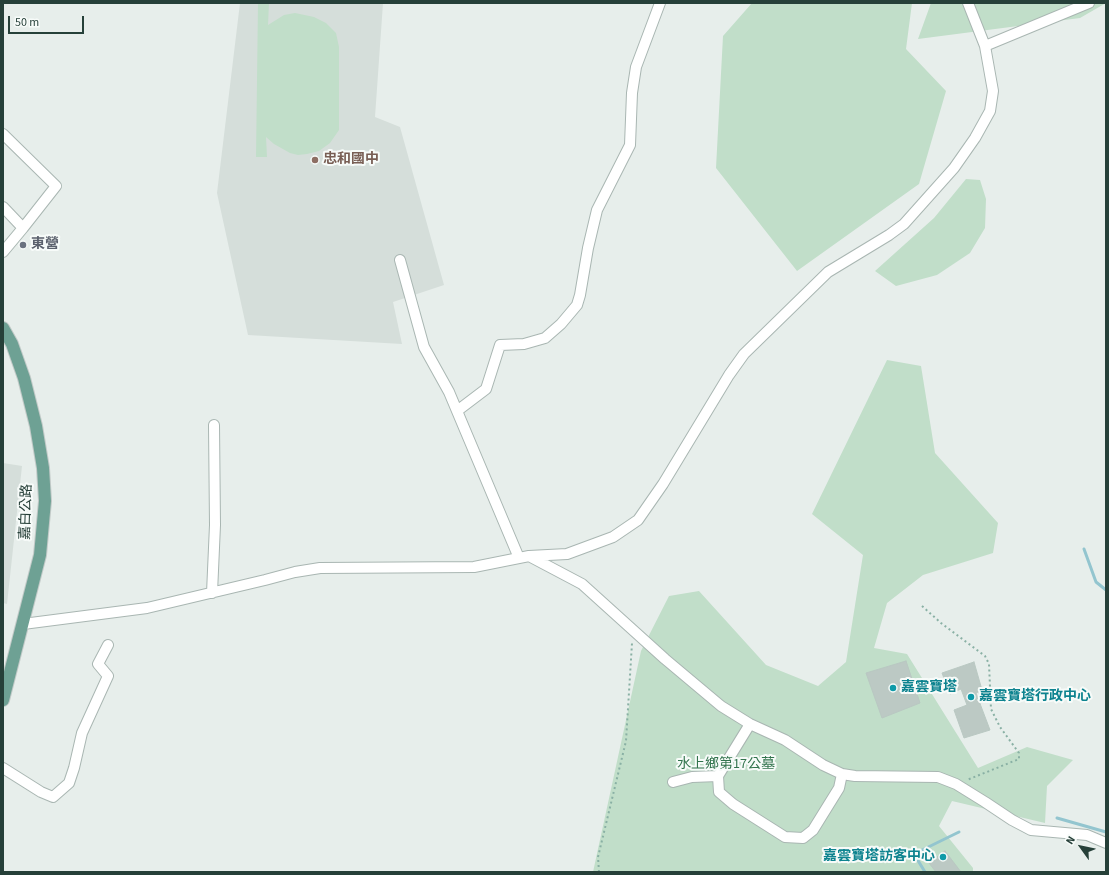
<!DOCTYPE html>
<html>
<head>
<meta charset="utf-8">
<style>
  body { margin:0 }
  #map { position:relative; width:1109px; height:875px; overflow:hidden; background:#e7eeeb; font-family:"Source Sans 3",sans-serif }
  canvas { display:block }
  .frame { position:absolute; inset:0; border:4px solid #264039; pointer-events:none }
  .north { position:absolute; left:1061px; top:827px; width:40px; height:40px; -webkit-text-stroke:3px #f7fbf9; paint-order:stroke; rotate:303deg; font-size:11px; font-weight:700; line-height:16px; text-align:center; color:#264039 }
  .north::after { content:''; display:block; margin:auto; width:14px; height:18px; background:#264039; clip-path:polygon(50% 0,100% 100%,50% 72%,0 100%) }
  .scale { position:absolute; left:8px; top:16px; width:76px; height:18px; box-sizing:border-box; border:2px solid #264039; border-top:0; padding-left:5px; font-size:12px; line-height:14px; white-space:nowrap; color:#264039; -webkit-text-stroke:3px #f7fbf9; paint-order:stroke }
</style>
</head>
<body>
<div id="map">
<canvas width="1109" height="875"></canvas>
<div class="frame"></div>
<div class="north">N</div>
<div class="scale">50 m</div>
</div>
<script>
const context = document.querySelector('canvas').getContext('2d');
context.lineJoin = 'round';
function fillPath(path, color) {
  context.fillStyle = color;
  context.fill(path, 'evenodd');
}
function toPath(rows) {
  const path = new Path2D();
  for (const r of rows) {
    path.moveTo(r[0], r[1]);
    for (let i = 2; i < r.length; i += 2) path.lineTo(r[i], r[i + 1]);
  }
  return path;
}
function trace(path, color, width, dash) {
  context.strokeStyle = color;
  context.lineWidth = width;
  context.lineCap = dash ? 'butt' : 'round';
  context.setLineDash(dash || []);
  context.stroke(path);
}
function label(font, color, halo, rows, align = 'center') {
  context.font = font + ' "Source Sans 3","Noto Sans TC",sans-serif';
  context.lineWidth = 4;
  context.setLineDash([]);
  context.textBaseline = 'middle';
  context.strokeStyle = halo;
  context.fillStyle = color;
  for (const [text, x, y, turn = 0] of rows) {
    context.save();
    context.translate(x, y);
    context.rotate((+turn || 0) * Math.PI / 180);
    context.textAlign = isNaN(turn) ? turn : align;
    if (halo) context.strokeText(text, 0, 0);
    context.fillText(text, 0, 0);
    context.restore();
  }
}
const built = toPath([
  [240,3,383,3,375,117,400,127,444,285,393,302,402,344,248,335,217,193],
  [3,463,22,466,7,604,3,603]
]);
const green = toPath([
  [258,3,269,3,268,25,284,15,295,13,314,17,326,23,336,33,339,47,339,130,330,143,319,151,307,154,298,155,290,153,274,144,266,137,267,157,256,157],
  [752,3,912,3,906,49,946,91,919,184,797,271,716,168,723,36],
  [931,3,1106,3,1080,18,918,39],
  [966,179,980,180,986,199,985,228,970,253,937,275,896,286,875,271,934,218],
  [887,360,921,366,935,453,998,523,993,553,923,575,887,603,874,648,907,654,978,768,1027,747,1073,760,1047,786,1045,823,952,801,939,826,973,868,973,872,593,872,641,651,669,596,699,591,766,665,818,686,846,662,863,555,812,514]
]);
const stream = toPath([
  [1084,549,1096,582,1106,590],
  [1057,818,1106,832],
  [925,872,914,854,959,832]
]);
const building = toPath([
  [906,661,920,703,882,718,866,673,906,661],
  [974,662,982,690,976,693,990,730,964,738,954,710,967,705,961,689,950,694,942,673,974,662],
  [945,851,961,872,936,872,929,863,945,851]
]);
const path = toPath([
  [922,606,941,623,985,656,989,664,991,709,1000,727,1019,753,1019,759,967,780],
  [599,872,598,857,626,741,632,643]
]);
const minor = toPath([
  [985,46,1089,3],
  [3,134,56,186,23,228],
  [3,207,23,228,3,252],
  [400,260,424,347,449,392,519,558],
  [457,411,486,389,500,345,524,344,545,338,561,324,577,305,580,295,588,248,597,210,630,145,632,93,636,67,660,3],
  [529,556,582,584,665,659,721,706,750,724,785,740,823,765,842,774,855,776,938,777,956,784,985,802,1012,820,1031,830,1087,835,1106,843],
  [212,593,215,525,214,425],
  [23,624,147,608,265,580,295,572,320,568,474,567,529,556,567,554,613,537,638,520,663,484,729,375,744,354,828,272,889,235,904,224,954,168,975,138,990,111,993,91,985,46,968,3],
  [750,724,718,776,719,792,733,804,785,837,803,838,813,830,839,788,842,774],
  [3,768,41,792,53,797,69,783,74,768,82,733,108,676,98,664,108,645],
  [673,782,692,777,718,776]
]);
const major = toPath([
  [3,328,12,344,24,378,36,426,43,468,45,501,40,555,3,700]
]);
const markers = [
  [315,160,4,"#8d6e63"],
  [23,245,4,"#6b7280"],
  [893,688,4,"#0f9aa8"],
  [971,697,4,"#0f9aa8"],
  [943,857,4,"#0f9aa8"]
];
const educationNames = [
  ["忠和國中",323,160]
];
const worshipNames = [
  ["東營",31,245]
];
const streetNames = [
  ["嘉白公路",27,512,-88]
];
const cultureNames = [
  ["嘉雲寶塔",901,688],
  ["嘉雲寶塔行政中心",979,697],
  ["嘉雲寶塔訪客中心",935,857,"right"]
];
const parkNames = [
  ["水上鄉第17公墓",726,765]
];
fillPath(built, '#d5deda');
fillPath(green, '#c1dec9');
trace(stream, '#93c5cf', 3);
fillPath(building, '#bcc9c4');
trace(building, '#b9c8c2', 1);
trace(minor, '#a9b6b2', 12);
trace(major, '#c2cac8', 14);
trace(path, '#89b0a4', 2, [2, 3]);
trace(minor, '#fff', 10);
trace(major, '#6ea194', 12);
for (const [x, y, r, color] of markers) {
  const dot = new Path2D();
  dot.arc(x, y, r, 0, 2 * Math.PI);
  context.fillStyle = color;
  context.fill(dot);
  trace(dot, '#f7fbf9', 1.5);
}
label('bold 14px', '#785e54', '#f7fbf9', educationNames, 'left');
label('bold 14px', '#5b616d', '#f7fbf9', worshipNames, 'left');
label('14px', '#264039', '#f7fbf9', streetNames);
label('bold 14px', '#0d838f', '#f7fbf9', cultureNames, 'left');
label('14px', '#32744d', '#f7fbf9', parkNames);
</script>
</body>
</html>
